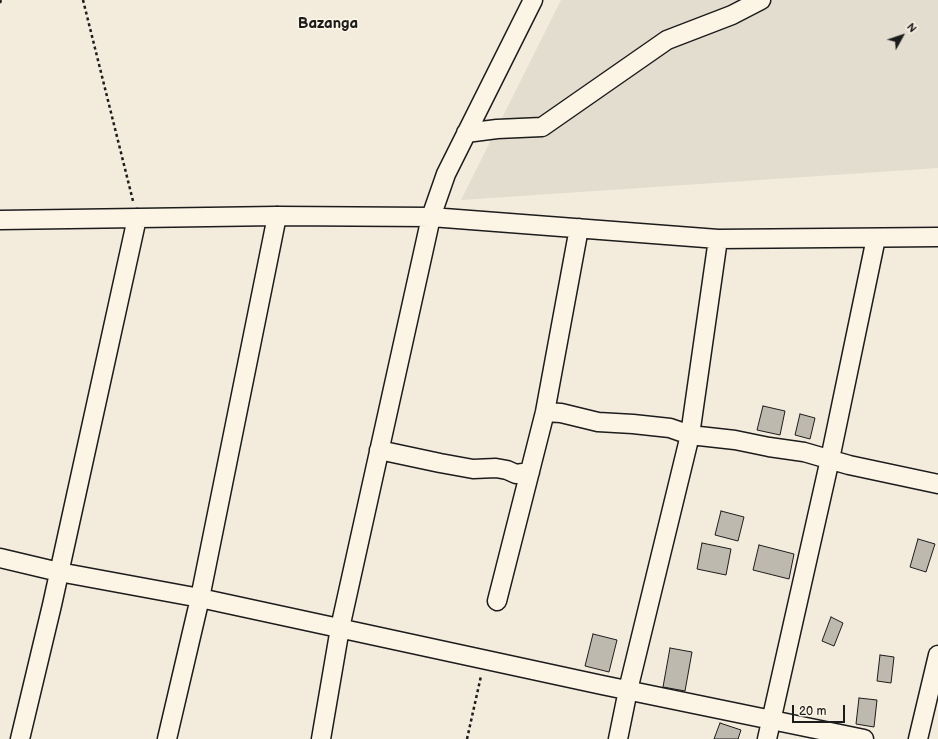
<!DOCTYPE html>
<html>
<head>
<meta charset="utf-8">
<style>
  body { margin:0 }
  #map { position:relative; width:938px; height:739px; overflow:hidden; background:#f3ecdd; font-family:"Balsamiq Sans",sans-serif }
  canvas { display:block }
  .north { position:absolute; left:882px; top:16px; width:40px; height:40px; -webkit-text-stroke:3px #fcf5e5; paint-order:stroke; rotate:50deg; font-size:11px; font-weight:700; line-height:16px; text-align:center; color:#1c1c1c }
  .north::after { content:''; display:block; margin:auto; width:14px; height:18px; background:#1c1c1c; clip-path:polygon(50% 0,100% 100%,50% 72%,0 100%) }
  .scale { position:absolute; left:792px; top:705px; width:53px; height:18px; box-sizing:border-box; border:2px solid #1c1c1c; border-top:0; padding-left:5px; font-size:12px; line-height:14px; white-space:nowrap; color:#1c1c1c; -webkit-text-stroke:3px #fcf5e5; paint-order:stroke }
</style>
</head>
<body>
<div id="map">
<canvas width="938" height="739"></canvas>
<div class="north">N</div>
<div class="scale">20 m</div>
</div>
<script>
const context = document.querySelector('canvas').getContext('2d');
context.lineJoin = 'round';
function fillPath(path, color) {
  context.fillStyle = color;
  context.fill(path, 'evenodd');
}
function toPath(rows) {
  const path = new Path2D();
  for (const r of rows) {
    path.moveTo(r[0], r[1]);
    for (let i = 2; i < r.length; i += 2) path.lineTo(r[i], r[i + 1]);
  }
  return path;
}
function trace(path, color, width, dash) {
  context.strokeStyle = color;
  context.lineWidth = width;
  context.lineCap = dash ? 'butt' : 'round';
  context.setLineDash(dash || []);
  context.stroke(path);
}
function label(font, color, halo, rows, align = 'center') {
  context.font = font + ' "Balsamiq Sans",sans-serif';
  context.lineWidth = 3;
  context.setLineDash([]);
  context.textBaseline = 'middle';
  context.strokeStyle = halo;
  context.fillStyle = color;
  for (const [text, x, y, turn = 0] of rows) {
    context.save();
    context.translate(x, y);
    context.rotate((+turn || 0) * Math.PI / 180);
    context.textAlign = isNaN(turn) ? turn : align;
    if (halo) context.strokeText(text, 0, 0);
    context.fillText(text, 0, 0);
    context.restore();
  }
}
const built = toPath([
  [561,0,938,0,938,168,461,200]
]);
const building = toPath([
  [763,406,785,411,780,435,757,430,763,406],
  [800,414,815,418,810,439,795,435,800,414],
  [721,511,744,517,738,541,715,535,721,511],
  [918,539,935,544,926,572,910,567,918,539],
  [702,543,731,549,726,575,697,569,702,543],
  [759,545,794,554,789,579,753,570,759,545],
  [831,617,843,623,834,646,822,641,831,617],
  [593,634,617,640,609,672,585,666,593,634],
  [670,648,692,652,685,691,663,687,670,648],
  [880,655,894,657,891,683,877,681,880,655],
  [859,698,877,700,874,727,856,724,859,698],
  [720,723,741,730,738,739,714,739,720,723]
]);
const path = toPath([
  [83,0,133,201],
  [0,3,1,0],
  [467,739,481,676]
]);
const street = toPath([
  [466,133,497,129,542,127,667,40,732,15,761,0],
  [0,220,277,216,431,217,718,239,938,237],
  [545,412,561,413,598,422,633,424,670,428,690,435,735,440,769,447,804,452,849,465,938,484],
  [379,450,440,463,473,469,496,468,507,470,516,474,530,472],
  [0,558,59,572,200,598,602,685,864,739],
  [497,601,545,412,579,228],
  [20,739,52,605,137,218],
  [167,739,200,598,277,216],
  [321,739,340,628,431,217,446,174,533,0],
  [618,739,628,690,690,435,718,239],
  [767,739,830,459,876,238],
  [918,739,938,655]
]);
const districtNames = [
  ["Bazanga",328,24]
];
fillPath(built, '#e3ddcf');
fillPath(building, '#beb9ae');
trace(building, '#1c1c1c', 1);
trace(street, '#1c1c1c', 21);
trace(path, '#1c1c1c', 2.5, [3, 3]);
trace(street, '#fcf5e5', 18);
label('bold 15px', '#1c1c1c', '#fcf5e5', districtNames);
</script>
</body>
</html>
